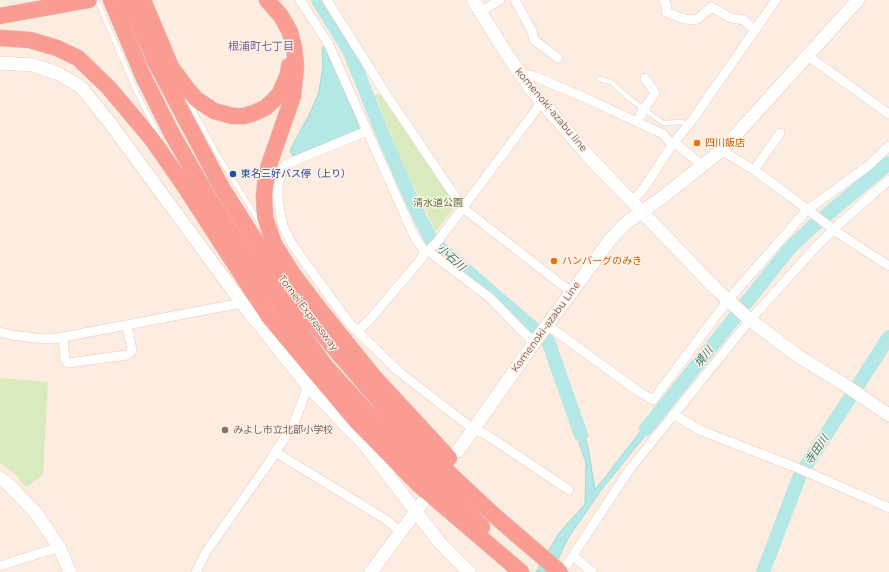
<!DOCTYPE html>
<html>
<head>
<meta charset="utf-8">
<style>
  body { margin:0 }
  canvas { display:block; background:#fdede0 }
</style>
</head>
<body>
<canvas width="889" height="572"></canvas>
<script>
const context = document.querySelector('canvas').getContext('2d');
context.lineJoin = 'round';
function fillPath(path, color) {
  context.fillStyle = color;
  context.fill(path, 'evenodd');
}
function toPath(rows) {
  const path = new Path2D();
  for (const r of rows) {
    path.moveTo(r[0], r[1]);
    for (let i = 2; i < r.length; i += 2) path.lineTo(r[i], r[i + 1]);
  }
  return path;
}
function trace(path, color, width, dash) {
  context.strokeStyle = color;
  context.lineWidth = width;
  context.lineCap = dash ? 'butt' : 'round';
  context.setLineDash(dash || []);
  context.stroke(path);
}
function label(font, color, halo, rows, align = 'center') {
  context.font = font + ' Montserrat,"Noto Sans JP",sans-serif';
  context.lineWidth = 3;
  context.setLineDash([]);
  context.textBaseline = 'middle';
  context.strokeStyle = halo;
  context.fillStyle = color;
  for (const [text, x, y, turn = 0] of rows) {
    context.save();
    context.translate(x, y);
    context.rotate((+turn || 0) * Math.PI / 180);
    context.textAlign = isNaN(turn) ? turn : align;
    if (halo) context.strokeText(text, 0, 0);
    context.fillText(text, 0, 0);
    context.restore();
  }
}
const green = toPath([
  [382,93,456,201,455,206,436,232,400,157,375,95],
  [0,378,48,382,43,475,26,487,14,473,0,463]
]);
const water = toPath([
  [324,47,331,58,342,82,359,128,359,130,293,156,290,150,309,115,318,95,321,79,323,65,322,48,324,47],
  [655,413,660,417,602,489,568,538,552,572,536,572,559,533,585,504,586,463,571,419,578,416,588,447,595,490,655,413]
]);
const river = toPath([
  [318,0,349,50,383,135,416,210,432,241,548,341,581,435],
  [646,429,789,249,812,227,889,163],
  [763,572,800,475,889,337]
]);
const lane = toPath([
  [97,0,136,91,160,138],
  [599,79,611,82,630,99,663,123,683,122,687,126],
  [188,100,215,150,261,225]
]);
const street = toPath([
  [300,0,328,43,415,238,423,249,424,252,422,258,371,318,358,331],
  [327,0,384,91,463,208,571,292],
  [515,0,532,31,534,40,558,58],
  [664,0,667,7,666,12,684,19,694,20,699,18,711,7,731,18,744,20,755,31],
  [480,12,500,0],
  [808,56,889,114],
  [521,76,529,75,534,76,592,101,663,134,672,145],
  [637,122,644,109,655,93,645,78],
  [367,131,287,164,283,168,278,187,278,200,283,226,292,244,349,323,398,371,473,429,487,435,569,490],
  [674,142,697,161,701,167],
  [723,149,729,155,754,170,791,197,838,233,889,266],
  [754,170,780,133],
  [632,201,644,188,672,145,693,119,776,0],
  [428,251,489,297,534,343],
  [424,252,428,251,438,241,542,102],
  [547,325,638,391,653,400,728,300,807,210,868,166,889,146],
  [0,332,11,335,35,338,52,339,63,337,242,303],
  [63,337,65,360,68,363,127,355,130,353,132,350,127,326],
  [674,415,702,431,795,467,889,508],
  [275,452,385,519,400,531],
  [573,556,592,572],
  [0,566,59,547],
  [566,566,629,470,750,320,813,250,839,224,889,180],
  [196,572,206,552,268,464,294,423,308,386]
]);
const secondary = toPath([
  [473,0,508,56,530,88,590,158,715,288,750,320,798,356,845,385,889,415],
  [0,63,33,65,59,74,81,87,110,123,242,303,308,386,365,445,440,543,469,572],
  [458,451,534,343,610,240,626,223,664,196,723,149,858,0],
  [0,478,7,483,36,513,59,547,70,572],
  [371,572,422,503]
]);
const highway = toPath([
  [111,0,144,78,172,134,208,197,245,254,287,314,326,367,376,422,482,527],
  [128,0,157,65,222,188,255,240,298,304,340,355,394,418,453,477,496,517,560,572],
  [143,0,171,67,188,90,196,99,214,111,233,116,244,116,254,113,265,108,273,101,280,93,288,74,289,66],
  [267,0,281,16,290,32,294,48,296,66,293,96,269,165,265,185,264,196,265,217,274,244,292,273,317,306,374,377,449,458],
  [0,16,89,0],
  [0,38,30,40,57,48,78,58,109,88,151,138,183,184,269,317,314,371,357,422,418,484,521,572]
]);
const markers = [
  [697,143,4,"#e8710a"],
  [233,174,4,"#1a4fb4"],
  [554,261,4,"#e8710a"],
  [225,430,4,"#8d6e63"]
];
const streetNames = [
  ["komenoki-azabu line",551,110,50],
  ["Tomei Expressway",308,313,53],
  ["Komenoki-azabu Line",546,327,-54]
];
const foodNames = [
  ["四川飯店",705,143],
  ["ハンバーグのみき",562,261]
];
const transitNames = [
  ["東名三好バス停（上り）",241,174]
];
const parkNames = [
  ["清水道公園",438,203]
];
const educationNames = [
  ["みよし市立北部小学校",233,430]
];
const neighbourhoodNames = [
  ["根浦町七丁目",261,47]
];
const waterNames = [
  ["小石川",451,258,41],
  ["境川",704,357,-52],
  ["寺田川",817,450,-57]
];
fillPath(green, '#d9ebbe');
fillPath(water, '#b4e8e6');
trace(water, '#9adad8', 1);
trace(river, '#b4e8e6', 14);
trace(lane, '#e4c9bf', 5.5);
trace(street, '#e4c9bf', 10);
trace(secondary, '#e9c9bb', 14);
trace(highway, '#d8cdcb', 17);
trace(lane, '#fff', 4.5);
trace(street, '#fff', 9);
trace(secondary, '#fff', 13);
trace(highway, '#fb9c93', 16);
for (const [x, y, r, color] of markers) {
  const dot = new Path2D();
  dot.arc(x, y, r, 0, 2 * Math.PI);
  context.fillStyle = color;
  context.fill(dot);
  trace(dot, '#fff2e8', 1.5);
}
label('10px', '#754e46', '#fff2e8', streetNames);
label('10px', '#c56008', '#fff2e8', foodNames, 'left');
label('10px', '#164399', '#fff2e8', transitNames, 'left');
label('10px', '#58763c', '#fff2e8', parkNames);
label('10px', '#785e54', '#fff2e8', educationNames, 'left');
label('11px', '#7c6199', '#fff2e8', neighbourhoodNames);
label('italic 11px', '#377574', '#fff2e8', waterNames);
</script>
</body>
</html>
